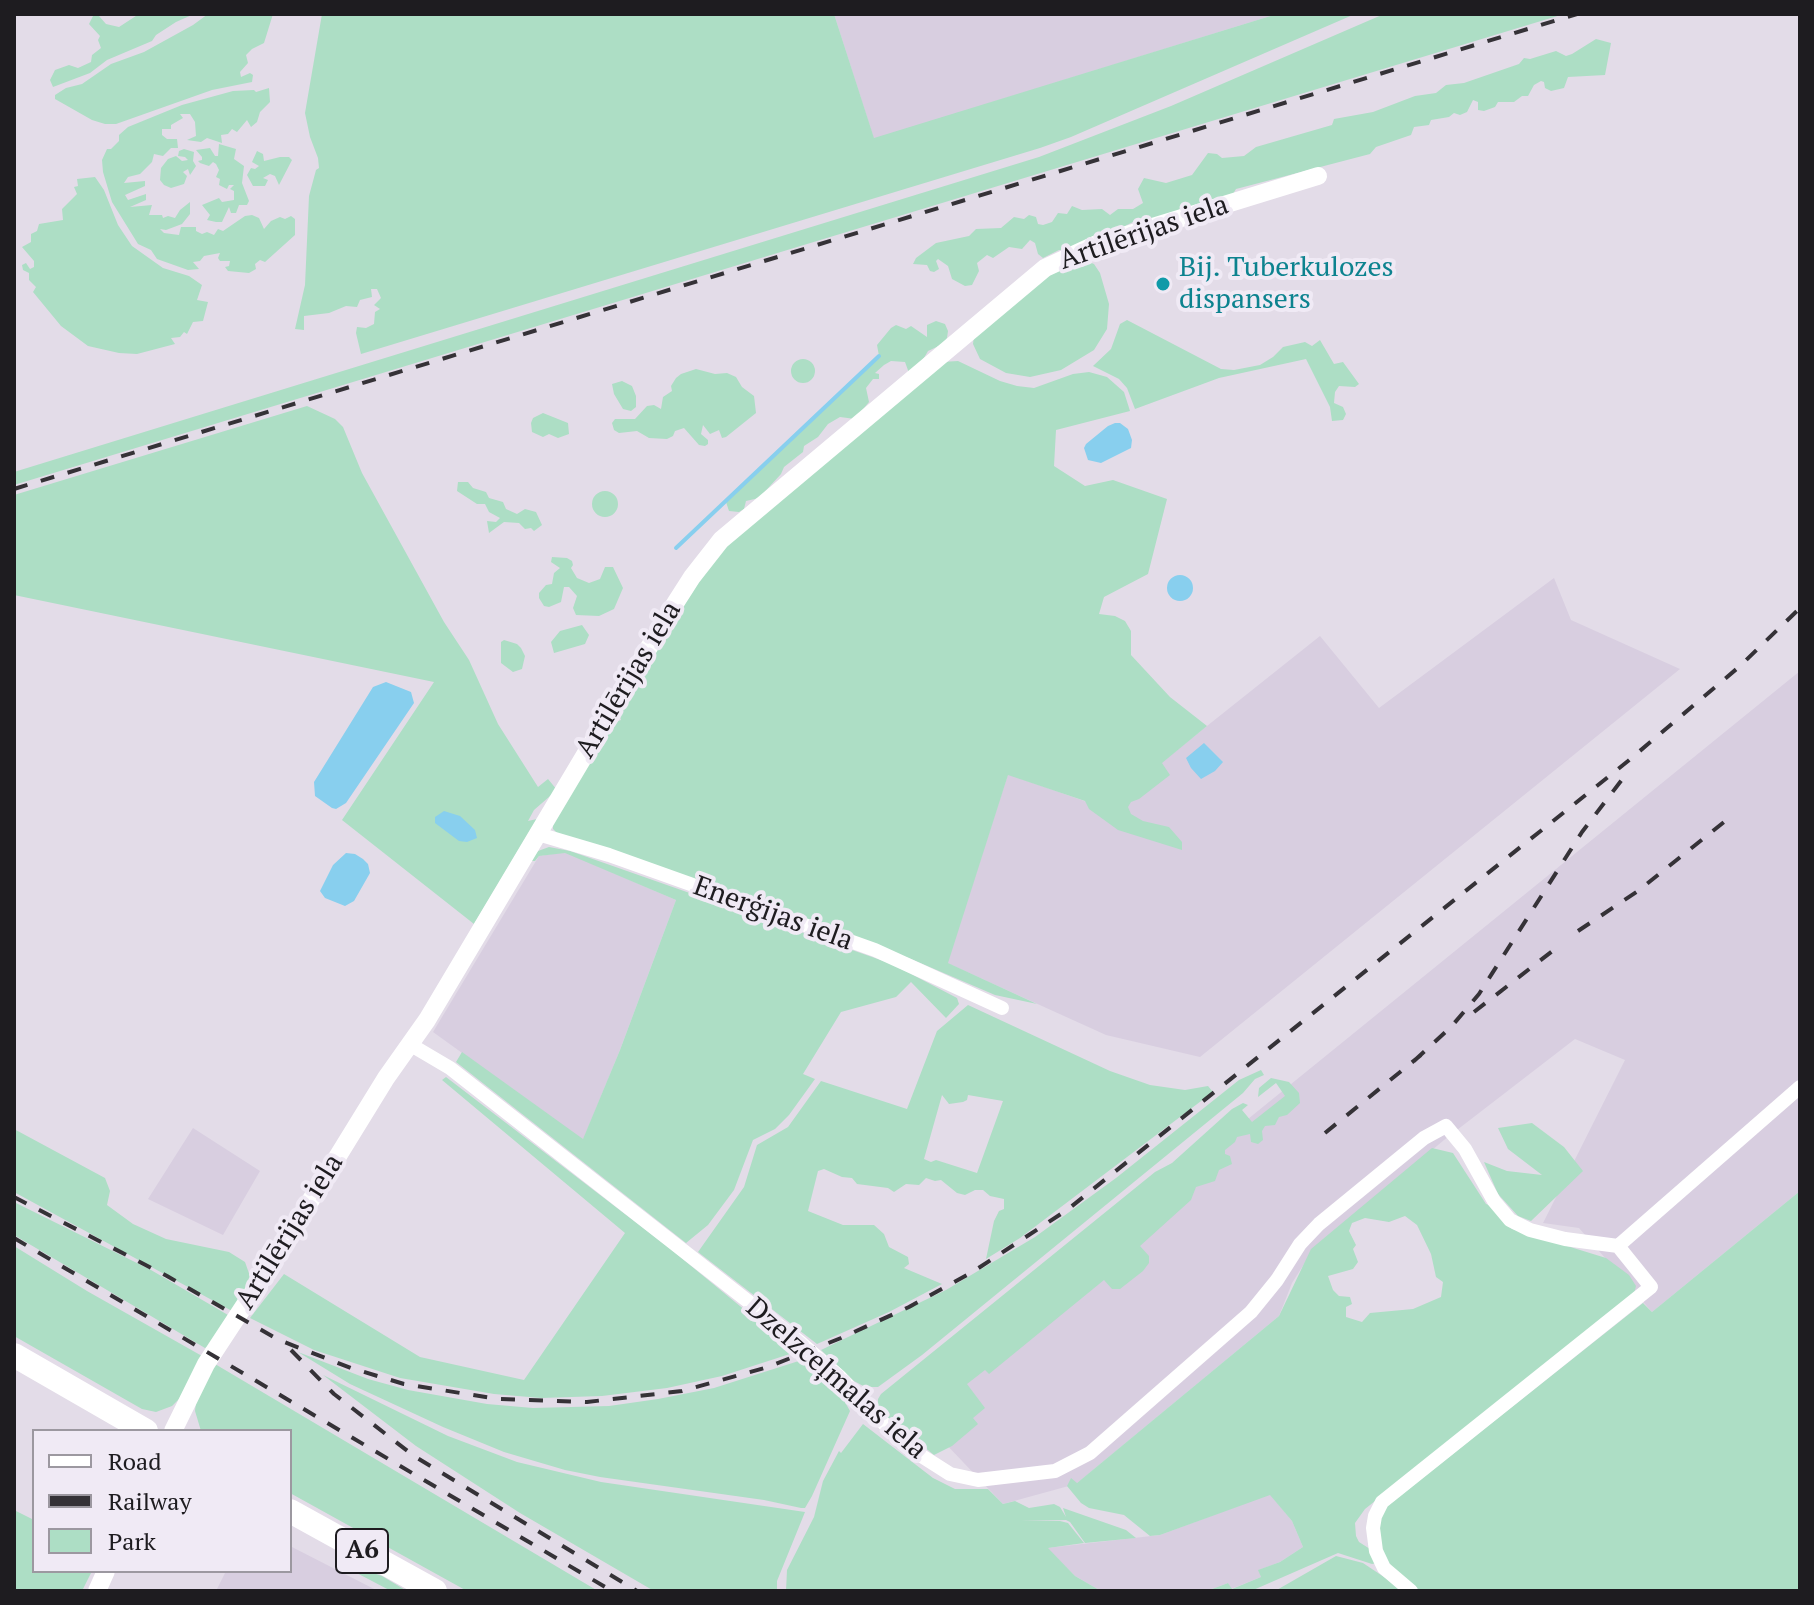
<!DOCTYPE html>
<html>
<head>
<meta charset="utf-8">
<style>
  body { margin:0 }
  #map { position:relative; width:1814px; height:1605px; overflow:hidden; background:#e3dce8; font-family:"PT Serif",serif }
  canvas { display:block }
  .frame { position:absolute; inset:0; border:16px solid #1e1c20; pointer-events:none }
  .legend { position:absolute; left:32px; top:1429px; width:260px; height:144px; box-sizing:border-box; background:#f0eaf5; border:2px solid #9c98a0; margin:0; padding:10px 14px; list-style:none; font-size:24px; color:#1e1c20 }
  .legend li { display:flex; align-items:center; gap:16px; height:40px }
  .legend b { width:40px; border:2px solid #9c98a0 }
</style>
</head>
<body>
<div id="map">
<canvas width="1814" height="1605"></canvas>
<div class="frame"></div>
<ul class="legend">
<li><b style="height:10px;background:#fff"></b>Road</li>
<li><b style="height:10px;background:#353237"></b>Railway</li>
<li><b style="height:22px;background:#addec5"></b>Park</li>
</ul>
</div>
<script>
const context = document.querySelector('canvas').getContext('2d');
context.lineJoin = 'round';
function fillPath(path, color) {
  context.fillStyle = color;
  context.fill(path, 'evenodd');
}
function toPath(rows) {
  const path = new Path2D();
  for (const r of rows) {
    if (r.length === 3) {
      path.moveTo(r[0] + r[2], r[1]);
      path.arc(r[0], r[1], r[2], 0, 2 * Math.PI);
      continue;
    }
    path.moveTo(r[0], r[1]);
    for (let i = 2; i < r.length; i += 2) path.lineTo(r[i], r[i + 1]);
  }
  return path;
}
function trace(path, color, width, dash) {
  context.strokeStyle = color;
  context.lineWidth = width;
  context.lineCap = dash ? 'butt' : 'round';
  context.setLineDash(dash || []);
  context.stroke(path);
}
function label(font, color, halo, rows, align = 'center') {
  context.font = font + ' "PT Serif",serif';
  context.lineWidth = 8;
  context.setLineDash([]);
  context.textBaseline = 'middle';
  context.strokeStyle = halo;
  context.fillStyle = color;
  for (const [text, x, y, turn = 0] of rows) {
    context.save();
    context.translate(x, y);
    context.rotate((+turn || 0) * Math.PI / 180);
    context.textAlign = isNaN(turn) ? turn : align;
    if (halo) context.strokeText(text, 0, 0);
    context.fillText(text, 0, 0);
    context.restore();
  }
}
const built = toPath([
  [834,14,1277,14,874,139],
  [1554,578,1571,620,1680,669,1200,1057,1106,1035,947,963,1008,774,1104,808,1320,636,1379,708],
  [1800,671,1800,1191,1652,1312,1579,1228,1543,1223,1625,1060,1575,1039,1444,1140,1311,1253,1292,1283,1279,1316,1076,1484,1003,1504,903,1399],
  [565,852,676,900,620,1050,583,1140,433,1032,539,856],
  [193,1128,260,1171,223,1235,148,1199],
  [1270,1494,1292,1521,1303,1547,1280,1562,1259,1570,1261,1577,1231,1589,1228,1583,1207,1591,1101,1591,1075,1576,1047,1548,1160,1535],
  [290,1546,378,1591,216,1591,226,1571,290,1571]
]);
const green = toPath([
  [139,14,194,14,176,22,156,35,152,41,107,60,90,73,53,87,50,80,55,70,69,65,78,68,91,62,92,55,101,48,98,40,100,36,89,24,93,16,99,16,106,24,119,27],
  [208,14,273,14,264,43,252,49,246,55,248,63,240,72,241,77,250,73,253,75,252,82,212,90,116,124,105,124,92,120,55,99,55,95,66,88,82,84,111,64,144,52,193,25],
  [322,14,834,14,874,138,1277,14,1355,14,1071,137,1040,148,361,354,356,333,357,327,366,328,374,324,375,312,380,309,374,305,381,298,377,289,371,289,372,297,360,300,357,307,346,306,329,313,304,316,304,330,295,329,305,285,309,196,316,170,319,168,318,158,310,137,305,113],
  [1384,14,1564,14,14,485,14,472,1039,157,1171,106],
  [1596,39,1611,43,1605,75,1568,77,1564,88,1551,91,1545,88,1544,82,1541,81,1534,85,1528,96,1522,96,1514,102,1498,102,1495,107,1484,111,1478,110,1478,102,1473,100,1467,112,1460,115,1454,113,1449,117,1431,120,1429,125,1414,127,1411,135,1376,147,1370,154,1236,189,1233,194,1197,206,1181,207,1178,211,1151,220,1135,221,1115,231,1109,228,1105,233,1068,250,1059,250,1043,258,1038,254,1035,243,1030,240,1022,249,1009,247,993,258,987,255,977,263,979,271,972,285,965,286,952,279,948,266,938,259,936,261,939,269,934,272,930,271,927,265,913,264,916,258,936,243,969,236,976,229,1001,228,1014,217,1024,219,1029,215,1036,217,1038,224,1043,225,1052,222,1058,213,1067,214,1072,206,1082,210,1102,209,1110,215,1118,209,1133,209,1143,203,1138,189,1144,178,1166,183,1192,175,1208,153,1217,154,1222,158,1244,156,1256,147,1332,125,1334,119,1373,112,1415,96,1436,93,1446,85,1464,83,1519,64,1524,58,1530,59,1556,51,1566,56,1572,54],
  [269,88,270,102,260,112,257,122,251,127,247,120,237,132,232,129,228,134,221,135,222,143,207,138,201,142,187,140,196,136,195,122,190,114,180,114,183,118,171,125,171,129,162,129,162,135,167,139,177,139,178,148,171,148,163,156,154,154,152,162,140,174,128,177,124,183,145,181,145,186,125,195,128,200,146,194,146,200,130,207,152,205,149,215,162,215,163,218,168,216,175,218,180,210,190,202,190,214,182,224,166,230,160,229,164,233,179,235,181,227,196,227,196,231,202,234,207,232,214,235,218,229,223,231,245,216,252,215,259,218,264,229,271,221,280,217,285,219,291,216,295,219,295,235,265,262,260,260,255,264,256,269,249,273,228,271,225,267,229,266,230,261,220,261,218,258,220,253,204,256,200,261,193,262,199,269,188,270,157,259,151,250,138,244,112,202,103,172,102,160,107,149,111,149,119,141,119,135,128,127,182,105,233,91,254,90,256,92],
  [219,144,236,149,234,159,244,166,242,183,249,201,247,205,239,205,236,213,231,213,229,207,222,222,216,222,207,220,210,215,202,205,219,198,222,202,234,200,234,191,230,189,234,185,229,185,227,189,219,185,220,179,216,177,219,170,216,164,213,162,209,166,200,163,198,161,202,160,202,157,196,150,210,148,215,156,218,156],
  [184,149,194,152,193,161,196,166,190,175,188,169,183,172,187,176,184,184,171,188,164,185,160,180,161,168,168,159,176,156,182,161,188,160,185,157,178,156,179,151],
  [257,151,263,154,264,161,280,157,289,157,292,160,279,185,275,176,270,174,263,178,268,180,265,186,253,186,247,175,251,168,255,169,259,166,252,162],
  [95,177,104,190,118,225,132,246,163,268,189,276,202,285,197,300,208,302,203,321,193,322,187,334,184,332,180,337,171,338,175,344,137,354,119,353,88,346,61,326,33,292,36,287,29,280,29,273,23,270,22,265,26,263,30,269,34,267,34,261,22,247,31,242,31,234,37,231,39,224,63,220,62,209,77,194,74,187,78,186,77,179],
  [1082,259,1094,264,1100,273,1109,304,1107,329,1094,350,1061,370,1030,377,1006,373,980,359,973,344,974,336,1046,277],
  [1127,320,1221,369,1234,370,1260,365,1273,357,1283,347,1305,342,1312,346,1320,340,1334,364,1343,362,1359,384,1355,387,1339,386,1335,392,1334,403,1343,407,1346,414,1343,420,1332,421,1330,407,1306,359,1219,378,1135,409,1127,388,1119,379,1093,366,1111,349,1120,324],
  [936,321,945,324,948,331,947,338,943,344,928,351,921,363,909,373,905,362,891,361,884,365,875,373,879,374,879,379,873,379,866,388,869,402,855,419,840,417,828,424,818,437,804,446,803,452,784,467,781,474,759,498,746,501,744,509,739,512,729,511,726,502,879,356,877,345,891,328,896,325,906,329,911,326,927,337,927,325],
  [803,371,12],
  [958,361,1000,381,1017,386,1034,388,1073,374,1089,372,1107,377,1124,392,1130,411,1056,430,1054,466,1085,486,1113,480,1167,499,1148,574,1104,597,1099,614,1115,616,1125,621,1131,631,1131,655,1170,697,1207,726,1162,763,1170,775,1139,799,1131,802,1128,807,1131,814,1143,821,1169,827,1182,842,1182,850,1118,830,1089,809,1085,801,1008,775,948,963,1037,1004,995,995,911,959,557,833,553,829,553,823,612,723,621,720,618,709,721,547,942,362],
  [696,369,715,374,727,373,736,377,742,387,754,396,756,413,726,437,722,438,719,430,710,434,703,425,701,434,708,440,708,444,705,446,699,445,684,428,675,431,673,436,667,439,649,438,637,431,619,433,614,430,612,423,615,419,635,419,647,406,654,405,661,409,663,397,672,391,671,386,676,378,681,374],
  [622,381,632,386,636,396,636,407,631,411,623,409,614,394,612,384],
  [307,406,335,419,343,427,362,473,444,622,469,660,498,724,538,787,548,779,557,790,534,810,528,821,537,819,474,924,342,820,434,682,14,595,14,495],
  [543,413,568,423,569,434,558,438,549,434,543,437,532,432,531,423,533,418],
  [458,482,468,482,473,488,486,492,489,498,503,502,506,509,517,514,525,509,536,512,542,525,534,531,531,528,525,529,519,523,504,522,489,533,487,521,496,522,500,518,489,512,485,504,477,504,457,491],
  [605,504,13],
  [552,557,567,558,572,561,573,565,571,568,577,578,589,583,600,579,605,567,613,567,623,588,614,609,599,616,576,615,573,608,577,596,569,587,564,587,561,602,549,607,544,606,539,598,539,593,546,585,552,584,554,573,560,568,551,562],
  [582,625,589,635,585,644,554,653,551,642,560,631],
  [504,640,517,644,521,648,525,656,522,669,513,672,501,663,501,642],
  [549,847,570,851,892,964,957,998,959,1004,946,1018,911,982,896,997,841,1012,803,1074,815,1079,789,1115,775,1129,753,1140,734,1190,708,1225,686,1243,456,1062,462,1052,583,1139,620,1050,676,900,565,853,539,856,535,861,530,861,538,851],
  [968,1005,1110,1071,1150,1085,1185,1090,1208,1086,1213,1092,1020,1238,986,1259,994,1221,999,1211,1004,1209,1004,1199,990,1196,983,1190,975,1190,965,1195,957,1193,941,1180,935,1181,926,1178,919,1185,906,1184,894,1192,888,1188,857,1184,852,1178,842,1177,824,1169,818,1171,808,1211,843,1225,874,1225,884,1234,889,1247,908,1257,909,1264,904,1268,942,1284,889,1312,817,1344,698,1252,744,1187,757,1145,788,1127,821,1081,907,1109,937,1031],
  [942,1095,949,1104,963,1102,967,1100,968,1095,1003,1101,977,1173,936,1160,931,1162,924,1159],
  [1261,1070,1264,1075,1255,1079,1243,1093,922,1355,878,1387,865,1387,854,1381,821,1350,946,1290,1035,1237,1116,1178,1239,1080],
  [446,1077,668,1247,796,1352,722,1376,667,1388,602,1396,541,1398,494,1394,400,1378,314,1350,250,1318,284,1274,420,1357,524,1380,625,1233,442,1080],
  [1271,1078,1289,1082,1299,1093,1300,1103,1287,1115,1279,1117,1275,1125,1265,1126,1262,1131,1263,1140,1258,1144,1251,1142,1250,1134,1237,1137,1235,1142,1225,1150,1225,1154,1230,1156,1232,1164,1219,1170,1215,1181,1196,1187,1191,1200,1140,1246,1149,1256,1149,1263,1143,1271,1120,1289,1112,1289,1104,1280,989,1374,985,1370,967,1384,985,1408,973,1418,978,1424,952,1446,934,1455,886,1416,878,1406,878,1399,881,1394,1155,1172,1172,1163,1232,1109,1243,1103,1248,1105,1242,1110,1252,1122,1285,1096,1276,1083,1258,1097,1259,1088],
  [1532,1123,1564,1147,1583,1171,1531,1221,1518,1216,1498,1194,1484,1162,1507,1171,1542,1175,1508,1149,1498,1128],
  [14,1129,105,1178,110,1191,107,1205,133,1224,166,1239,229,1252,245,1262,251,1279,249,1286,232,1311,14,1192],
  [1432,1148,1453,1153,1486,1204,1492,1206,1505,1224,1512,1229,1606,1258,1629,1275,1636,1286,1634,1294,1617,1309,1365,1509,1355,1523,1356,1536,1359,1542,1370,1549,1377,1563,1372,1564,1338,1553,1251,1591,1207,1591,1228,1583,1232,1589,1261,1577,1258,1570,1280,1562,1303,1547,1292,1521,1270,1495,1160,1535,1150,1536,1124,1515,1089,1508,1081,1503,1067,1486,1071,1478,1077,1483,1279,1316,1311,1249],
  [1405,1216,1417,1225,1431,1254,1436,1277,1443,1282,1441,1297,1413,1309,1370,1313,1362,1322,1346,1317,1346,1307,1352,1304,1350,1297,1339,1296,1333,1290,1328,1276,1353,1269,1358,1262,1353,1249,1356,1245,1349,1231,1352,1223,1365,1218,1389,1222],
  [1800,1191,1800,1591,1420,1591,1392,1568,1380,1548,1380,1519,1386,1507,1643,1303,1652,1312],
  [14,1202,151,1270,228,1315,210,1345,205,1348,14,1235],
  [14,1246,87,1291,202,1356,179,1399,172,1406,156,1412,142,1409,14,1336],
  [298,1352,368,1379,408,1390,487,1404,533,1408,609,1406,658,1399,714,1388,805,1359,841,1395,850,1411,812,1496,805,1508,801,1508,764,1500,600,1477,565,1470,504,1452,443,1427,350,1384],
  [215,1364,598,1591,467,1591,290,1493,290,1431,201,1431,195,1411,196,1402],
  [323,1375,448,1436,517,1462,601,1482,805,1512,777,1581,777,1591,654,1591,520,1513,416,1446],
  [863,1424,933,1478,955,1489,988,1489,1003,1504,1015,1501,1029,1508,1054,1504,1060,1507,1066,1517,1063,1508,1126,1530,1136,1538,1085,1543,1070,1522,1066,1520,1021,1521,1060,1521,1068,1523,1084,1543,1048,1548,1075,1576,1101,1591,786,1591,787,1570,814,1517,823,1481,839,1451,841,1453],
  [14,1510,34,1520,34,1571,92,1571,82,1591,14,1591],
  [1336,1556,1363,1563,1405,1591,1275,1591],
  [353,1566,382,1576,407,1591,391,1591,351,1570]
]);
const water = toPath([
  [1115,423,1120,423,1128,429,1132,440,1131,448,1101,463,1088,460,1084,448,1086,444,1108,426],
  [1180,588,13],
  [386,682,411,692,414,703,346,803,336,809,332,808,315,796,314,782,373,687],
  [1204,743,1223,762,1215,771,1201,779,1191,768,1186,758],
  [444,811,460,816,475,830,477,838,467,842,459,841,435,823,435,817],
  [346,853,355,854,363,859,368,864,370,873,354,901,345,906,325,898,320,891,333,865]
]);
const stream = toPath([
  [676,548,879,356]
]);
const minor = toPath([
  [538,834,609,855,875,950,1002,1008],
  [411,1045,450,1068,800,1342,840,1377,892,1432,917,1453,950,1474,978,1480,1055,1471,1090,1453,1251,1312,1277,1280,1300,1244,1319,1224,1424,1138,1446,1126,1465,1149,1494,1201,1510,1220,1530,1230,1565,1239,1618,1246,1651,1287,1382,1502,1375,1516,1373,1528,1376,1551,1384,1568,1411,1591],
  [1618,1246,1800,1087]
]);
const tertiary = toPath([
  [173,1431,206,1364,269,1268,386,1078,427,1020,676,602,692,577,721,540,1045,268,1097,244,1318,176],
  [97,1591,106,1571]
]);
const trunk = toPath([
  [14,1355,146,1431],
  [290,1511,435,1591]
]);
const rail = toPath([
  [14,489,1577,14],
  [1578,931,1638,891,1729,818],
  [1474,1012,1555,949],
  [1414,1061,1451,1027,1479,994,1582,832,1627,773],
  [1325,1133,1421,1055],
  [14,1197,167,1276,279,1340,351,1368,404,1384,498,1399,587,1402,682,1391,768,1367,841,1338,909,1307,974,1271,1067,1210,1628,761,1740,666,1800,608],
  [14,1238,612,1591],
  [291,1350,334,1394,414,1456,637,1591]
]);
const markers = [
  [1163,284,8,"#0f9aa8"]
];
const shields = [
  [362,1551,52]
];
const shieldNames = [
  ["A6",362,1551]
];
const streetNames = [
  ["Artilērijas iela",1144,233,-19],
  ["Artilērijas iela",629,680,-59],
  ["Enerģijas iela",773,914,20],
  ["Artilērijas iela",290,1232,-58],
  ["Dzelzceļmalas iela",836,1379,41]
];
const cultureNames = [
  ["Bij. Tuberkulozes",1179,268],
  ["dispansers",1179,300]
];
fillPath(built, '#d8cee0');
fillPath(green, '#addec5');
fillPath(water, '#88cfee');
trace(stream, '#88cfee', 4);
trace(minor, '#fff', 14);
trace(tertiary, '#fff', 18);
trace(trunk, '#fff', 24);
trace(rail, '#353237', 4, [14, 14]);
for (const [x, y, r, color] of markers) {
  const dot = new Path2D();
  dot.arc(x, y, r, 0, 2 * Math.PI);
  context.fillStyle = color;
  context.fill(dot);
  trace(dot, '#f0eaf5', 3);
}
for (const [x, y, w] of shields) {
  const box = new Path2D();
  box.roundRect(x - w / 2, y - 22, w, 44, 6);
  context.fillStyle = '#f0eaf5';
  context.fill(box);
  trace(box, '#1e1c20', 2);
}
label('bold 26px', '#1e1c20', null, shieldNames);
label('28px', '#1e1c20', '#f0eaf5', streetNames);
label('28px', '#0d838f', '#f0eaf5', cultureNames, 'left');
</script>
</body>
</html>
